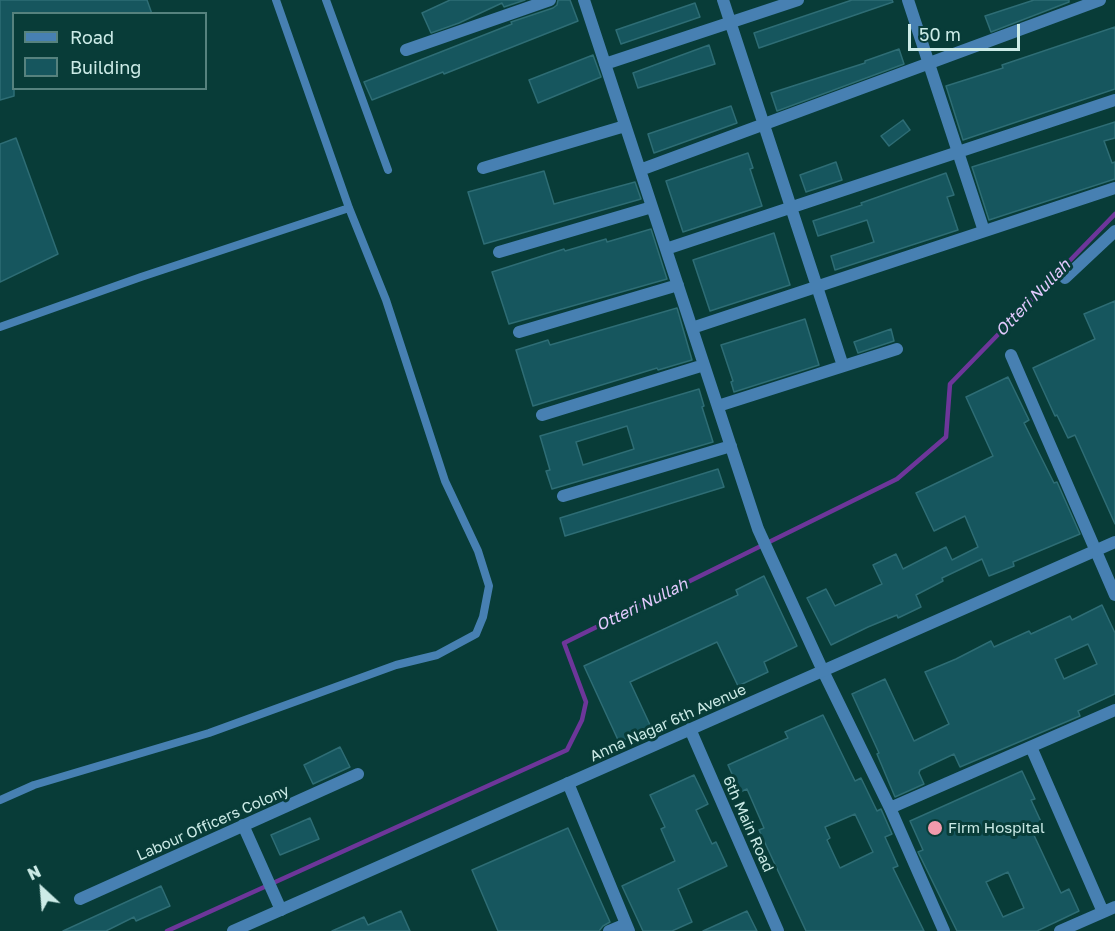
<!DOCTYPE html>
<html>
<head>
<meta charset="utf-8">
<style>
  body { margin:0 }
  #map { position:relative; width:1115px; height:931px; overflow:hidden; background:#083c38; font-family:"Golos Text",sans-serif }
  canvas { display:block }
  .legend { position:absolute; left:12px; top:12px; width:195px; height:78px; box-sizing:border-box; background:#083c38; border:2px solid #56827e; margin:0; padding:8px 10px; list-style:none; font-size:18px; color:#ccebe7 }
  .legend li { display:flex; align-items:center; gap:12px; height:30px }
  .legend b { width:30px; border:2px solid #56827e }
  .north { position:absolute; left:12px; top:859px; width:60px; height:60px; -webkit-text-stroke:4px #083c38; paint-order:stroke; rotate:334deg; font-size:16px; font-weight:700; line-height:24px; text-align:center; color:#ccebe7 }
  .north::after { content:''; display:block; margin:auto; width:21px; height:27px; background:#ccebe7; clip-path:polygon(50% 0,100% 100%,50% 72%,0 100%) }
  .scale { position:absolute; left:908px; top:24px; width:112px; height:27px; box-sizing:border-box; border:3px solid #ccebe7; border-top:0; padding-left:8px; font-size:18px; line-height:21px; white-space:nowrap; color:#ccebe7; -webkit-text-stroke:4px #083c38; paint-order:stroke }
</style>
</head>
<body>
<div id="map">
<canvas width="1115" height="931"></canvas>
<ul class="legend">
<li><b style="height:8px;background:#4780b2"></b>Road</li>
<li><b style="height:16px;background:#16565e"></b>Building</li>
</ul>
<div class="north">N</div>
<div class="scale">50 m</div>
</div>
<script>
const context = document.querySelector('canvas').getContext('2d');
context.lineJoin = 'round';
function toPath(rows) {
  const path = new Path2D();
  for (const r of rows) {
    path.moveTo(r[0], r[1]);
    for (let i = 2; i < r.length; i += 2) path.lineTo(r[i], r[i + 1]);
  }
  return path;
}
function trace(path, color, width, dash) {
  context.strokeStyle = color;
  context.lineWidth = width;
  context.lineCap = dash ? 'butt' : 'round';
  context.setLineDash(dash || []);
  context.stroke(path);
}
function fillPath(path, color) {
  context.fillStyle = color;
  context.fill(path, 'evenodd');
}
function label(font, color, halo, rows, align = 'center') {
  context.font = font + ' "Golos Text",sans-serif';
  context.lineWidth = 6;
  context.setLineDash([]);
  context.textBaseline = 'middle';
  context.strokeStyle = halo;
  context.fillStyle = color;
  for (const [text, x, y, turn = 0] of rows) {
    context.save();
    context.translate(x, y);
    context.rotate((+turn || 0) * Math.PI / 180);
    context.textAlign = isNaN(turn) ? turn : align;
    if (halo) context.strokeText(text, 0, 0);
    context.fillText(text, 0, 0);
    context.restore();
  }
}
const stream = toPath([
  [167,931,567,750,582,720,586,702,564,643,897,479,946,437,950,384,1115,214]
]);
const building = toPath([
  [0,0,147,0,152,14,14,14,14,96,0,100,0,0],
  [450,0,525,0,504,7,502,3,459,23,431,33,422,13,450,0],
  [558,0,570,0,578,21,444,74,443,72,372,100,364,82,512,24,511,22,553,8,557,5,558,0],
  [852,0,892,0,893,2,759,48,754,33,852,0],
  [1034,0,1069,0,1069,2,991,32,985,16,1034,0],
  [695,3,700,17,621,44,616,30,695,3],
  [1115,27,1115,89,963,140,946,86,1003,68,1002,65,1115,27],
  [709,45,715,64,638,88,633,73,709,45],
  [899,49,904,64,777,111,771,93,865,63,865,61,899,49],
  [593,55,601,77,538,103,529,80,593,55],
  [731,106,737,123,654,153,648,134,731,106],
  [903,120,910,130,889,146,881,136,903,120],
  [1115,122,1115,138,1104,141,1112,163,1115,162,1115,179,989,220,972,167,1115,122],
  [16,138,58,254,0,282,0,144,16,138],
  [748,153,753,168,750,169,762,206,683,232,666,181,748,153],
  [836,162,842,180,806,192,800,175,836,162],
  [544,171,554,204,635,182,641,199,484,244,468,192,544,171],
  [946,173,954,195,947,197,958,230,835,270,831,256,874,242,867,220,818,236,813,221,862,205,861,203,946,173],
  [651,229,667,279,509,324,492,272,564,249,565,251,606,239,607,242,651,229],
  [774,233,790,285,710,311,693,260,774,233],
  [1115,301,1115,524,1075,435,1068,438,1057,415,1055,416,1033,368,1095,339,1084,314,1115,301],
  [677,308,692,360,658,370,657,368,533,406,516,350,548,340,550,345,677,308],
  [805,319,819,365,734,392,731,382,733,381,721,345,805,319],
  [891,329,894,341,858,353,854,342,891,329],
  [1008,377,1029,420,1024,423,1054,483,1057,482,1080,534,1013,562,1014,566,989,576,982,559,942,578,943,581,916,595,921,607,898,618,897,615,868,627,831,645,807,598,826,589,835,606,882,584,873,565,896,554,903,569,946,547,952,560,978,547,965,516,934,531,916,493,993,456,966,397,1008,377],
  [699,389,704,406,702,407,713,442,552,489,546,471,550,470,540,436,699,389],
  [627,426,634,449,583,465,576,442,627,426],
  [718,469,724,487,565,536,560,518,718,469],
  [764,576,797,646,764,662,768,672,738,686,717,642,630,682,651,727,619,742,584,666,738,595,736,590,764,576],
  [1102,605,1115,633,1115,694,1078,711,1080,716,960,767,954,754,920,770,919,773,924,784,895,797,877,754,879,753,852,694,885,679,914,741,949,724,925,672,956,659,991,641,994,647,1029,631,1031,634,1070,616,1072,620,1102,605],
  [1088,644,1097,664,1064,679,1055,659,1088,644],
  [823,715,855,781,861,778,877,811,881,809,892,834,885,837,898,866,893,868,924,931,806,931,759,830,764,828,747,789,740,792,728,765,788,738,785,732,823,715],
  [855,814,873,852,840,868,827,840,830,838,825,827,855,814],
  [340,747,350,767,313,784,304,765,340,747],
  [1022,771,1035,799,1031,800,1043,826,1032,831,1061,893,1069,889,1079,911,1037,931,957,931,918,852,923,850,910,821,1022,771],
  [1008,872,1024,908,1003,917,986,882,1008,872],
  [694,775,708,804,696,810,712,844,716,842,727,866,678,889,692,922,672,931,643,931,622,886,675,861,661,829,665,827,650,795,694,775],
  [310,818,319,839,280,855,271,835,310,818],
  [568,828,610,922,603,926,599,931,498,931,472,870,568,828],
  [161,886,170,906,136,921,134,917,106,931,63,931,161,886],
  [401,911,410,931,332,931,364,917,368,925,401,911],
  [747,911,757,931,703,931,747,911]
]);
const service = toPath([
  [326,0,388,170],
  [0,327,141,277,349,208],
  [0,800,34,785,209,733,396,665,437,655,476,634,483,617,489,586,478,551,445,481,386,300,349,208,276,0]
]);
const minor = toPath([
  [584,0,758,529,823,671,890,808,944,931],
  [723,0,843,366],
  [908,0,984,231],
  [406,50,550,0],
  [605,64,798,0],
  [483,168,625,126],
  [640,170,1100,0],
  [666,249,1115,100],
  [499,252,652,207],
  [1065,278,1115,231],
  [692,328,1115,188],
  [519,332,678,285],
  [1011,355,1115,595],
  [718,406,897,349],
  [542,415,704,365],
  [563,496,731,446],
  [1031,747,1103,912],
  [568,783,629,931],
  [890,808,1115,710],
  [243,825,281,910],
  [80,899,358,774],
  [609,931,626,924],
  [1060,931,1115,907]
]);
const tertiary = toPath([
  [690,729,778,931],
  [233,931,1115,542]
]);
const markers = [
  [935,828,8,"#f29aac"]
];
const streetNames = [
  ["Anna Nagar 6th Avenue",668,723,-24],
  ["Labour Officers Colony",213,823,-24],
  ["6th Main Road",748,824,66]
];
const poiNames = [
  ["Firm Hospital",948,828]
];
const waterNames = [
  ["Otteri Nullah",1033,298,-46],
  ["Otteri Nullah",642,605,-26]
];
trace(stream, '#6d369a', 4.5);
fillPath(building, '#16565e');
trace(building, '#2e6d75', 1.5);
trace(service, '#4780b2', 8);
trace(minor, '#4780b2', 12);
trace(tertiary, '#4780b2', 12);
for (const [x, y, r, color] of markers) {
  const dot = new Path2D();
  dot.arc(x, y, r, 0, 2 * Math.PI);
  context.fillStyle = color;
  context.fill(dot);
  trace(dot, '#083c38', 2);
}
label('15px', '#ccebe7', '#083c38', streetNames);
label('15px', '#ccebe7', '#083c38', poiNames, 'left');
label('italic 16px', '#e3cafe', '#083c38', waterNames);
</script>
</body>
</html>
